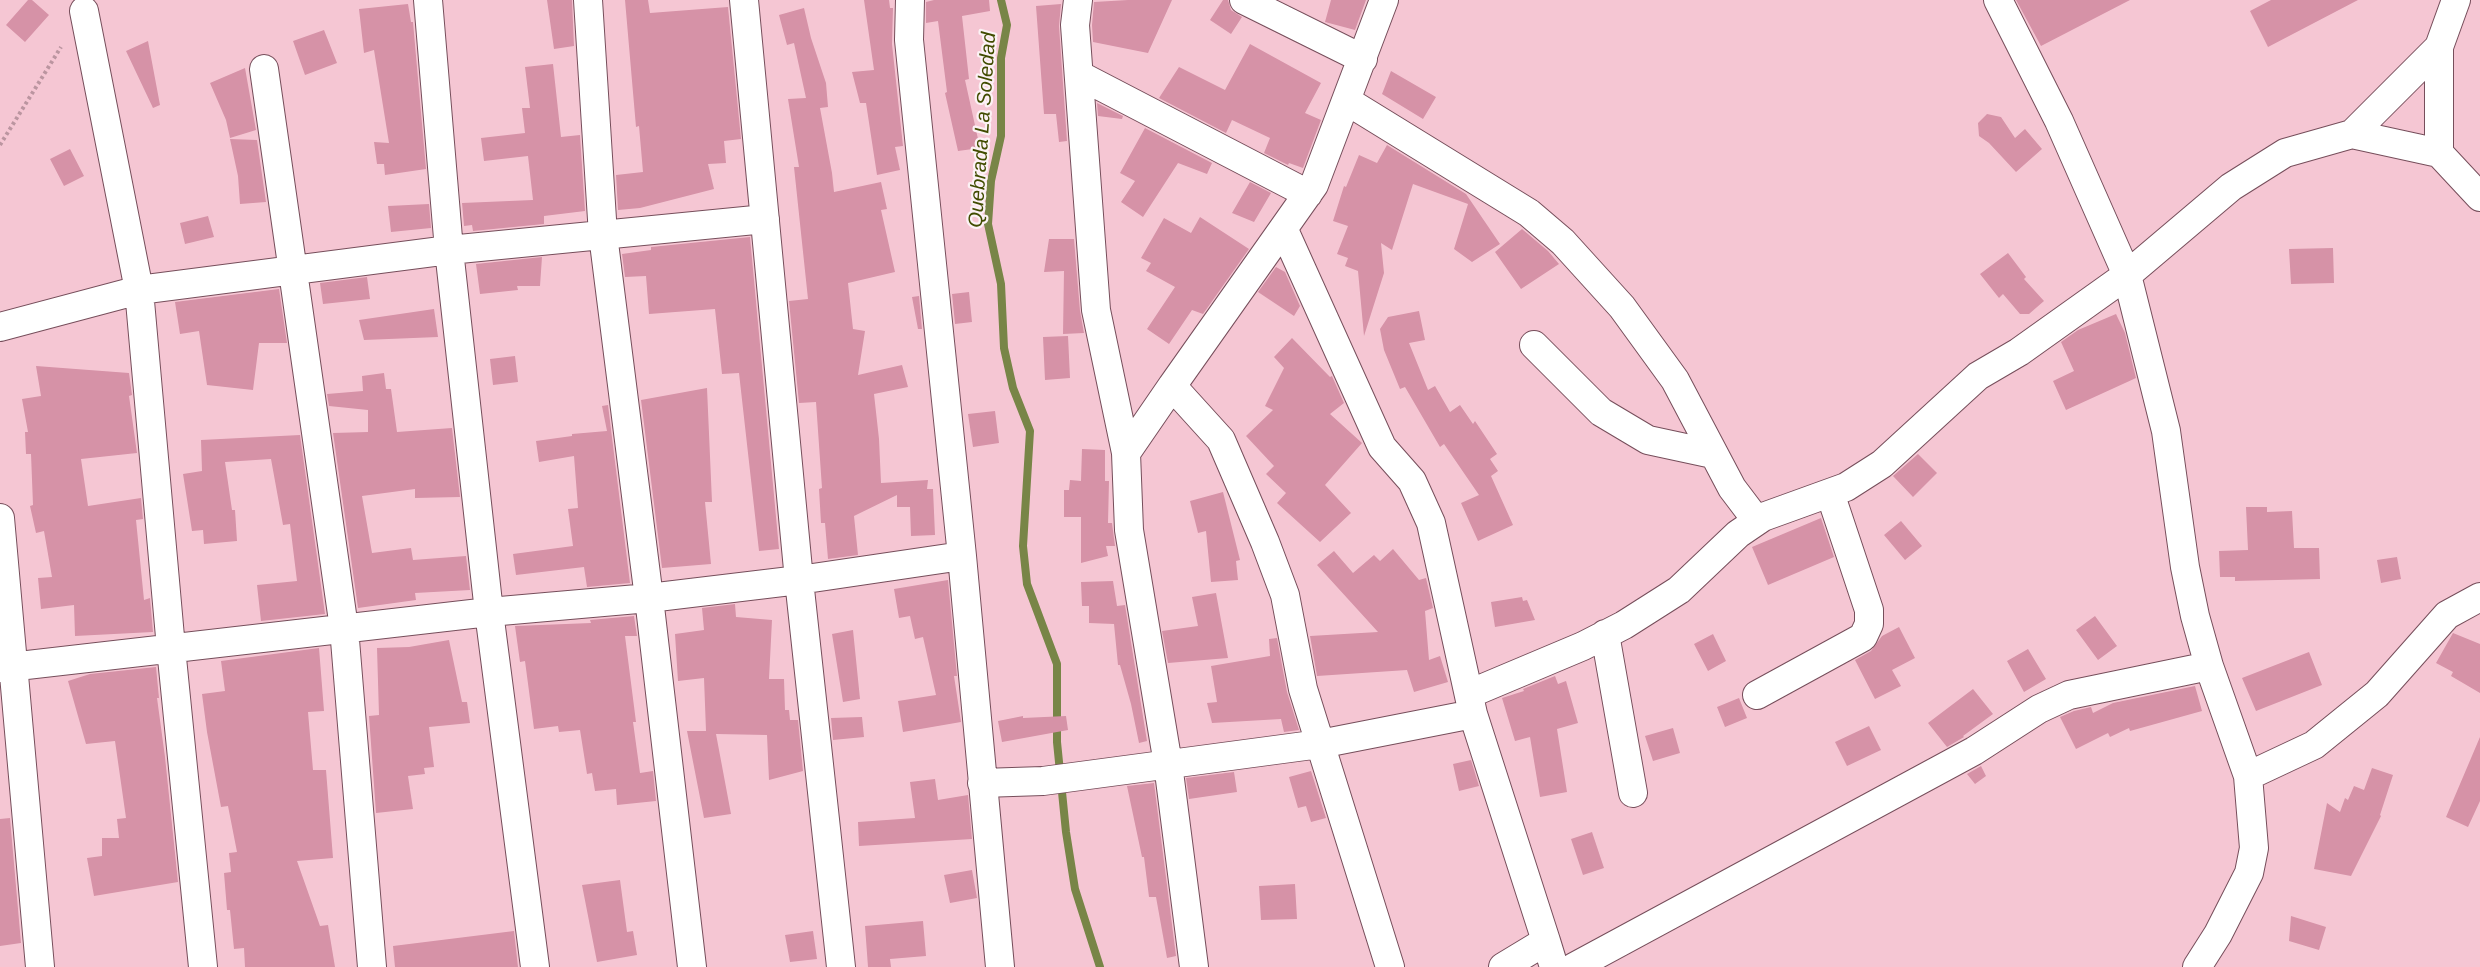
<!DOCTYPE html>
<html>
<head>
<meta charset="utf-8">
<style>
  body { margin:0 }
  canvas { display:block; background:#f5c6d3 }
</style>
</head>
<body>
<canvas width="2480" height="967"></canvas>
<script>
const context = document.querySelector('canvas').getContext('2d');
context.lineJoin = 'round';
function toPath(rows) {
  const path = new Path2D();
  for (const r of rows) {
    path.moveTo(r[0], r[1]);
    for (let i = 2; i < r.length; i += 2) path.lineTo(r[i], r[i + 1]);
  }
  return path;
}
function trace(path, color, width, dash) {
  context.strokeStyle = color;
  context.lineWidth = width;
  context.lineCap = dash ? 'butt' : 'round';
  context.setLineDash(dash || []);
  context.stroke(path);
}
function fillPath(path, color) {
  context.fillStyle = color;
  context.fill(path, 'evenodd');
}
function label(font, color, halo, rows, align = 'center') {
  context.font = font + ' Helvetica,sans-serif';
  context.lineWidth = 4.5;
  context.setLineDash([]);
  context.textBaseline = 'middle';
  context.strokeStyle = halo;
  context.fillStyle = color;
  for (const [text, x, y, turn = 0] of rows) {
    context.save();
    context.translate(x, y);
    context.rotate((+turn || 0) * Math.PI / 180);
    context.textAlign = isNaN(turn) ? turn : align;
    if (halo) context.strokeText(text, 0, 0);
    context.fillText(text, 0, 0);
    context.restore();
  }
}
const stream = toPath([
  [1001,0,1007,25,1001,58,1001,136,991,181,988,224,1001,284,1004,348,1013,388,1030,431,1023,546,1027,584,1057,664,1057,742,1066,832,1075,889,1100,967]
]);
const building = toPath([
  [28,0,32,0,49,15,25,42,6,25],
  [547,0,572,0,574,46,554,49],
  [625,0,648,0,650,13,728,7,741,139,724,141,726,163,708,164,714,189,640,208,618,210,616,175,643,172,639,126,636,127],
  [864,0,889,0,890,8,893,8,892,44,903,146,895,147,900,170,877,175,866,103,860,103,852,72,874,70],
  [934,0,989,0,990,11,962,16,969,79,965,80,980,148,958,151,945,93,947,92,938,21,926,23,926,2],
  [1128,0,1172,0,1148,53,1093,42,1092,25,1094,2],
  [1223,0,1228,0,1231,10,1242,17,1231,34,1210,20],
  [1331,0,1366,0,1355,30,1325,22],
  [2016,0,2130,0,2041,46],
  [2271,0,2358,0,2268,47,2250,11],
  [408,4,411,22,413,22,426,169,385,175,384,164,377,164,374,142,389,143,374,50,364,53,359,9],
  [1061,4,1059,26,1067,141,1059,142,1056,114,1044,114,1036,6],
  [804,8,811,38,826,83,828,107,820,108,832,173,834,192,881,182,887,209,881,210,895,272,848,283,853,329,865,331,858,375,902,365,908,387,874,394,879,439,881,483,928,480,927,489,933,489,935,535,911,536,910,507,897,507,897,495,854,516,858,555,828,559,825,523,821,523,819,489,822,488,816,402,799,403,789,301,808,299,794,167,799,167,788,99,806,98,794,43,787,45,779,15],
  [324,30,337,63,305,75,293,41],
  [148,41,160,105,153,108,126,51],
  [1250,44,1321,83,1305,113,1321,120,1303,168,1289,163,1288,165,1264,153,1270,138,1232,120,1226,133,1159,98,1179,67,1225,90],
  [553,64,561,137,580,135,585,211,544,216,544,224,473,231,472,225,464,226,462,203,533,200,528,156,484,161,481,138,525,133,522,108,530,108,525,67],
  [245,68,256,130,230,138,226,120,210,83],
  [1391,71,1436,97,1423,119,1382,94],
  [1097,103,1123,116,1122,119,1098,116],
  [1987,114,2001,117,2015,138,2025,129,2042,149,2016,172,1989,143,1979,136,1978,123],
  [1145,128,1212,163,1207,174,1178,163,1143,217,1121,202,1135,181,1120,173],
  [230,139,257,140,266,202,240,204,238,176],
  [1387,145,1466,194,1500,244,1472,262,1454,249,1468,204,1413,184,1392,250,1381,243,1384,273,1364,336,1358,271,1345,266,1348,258,1337,254,1348,226,1333,221,1344,186,1346,187,1359,155,1377,163],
  [70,149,84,176,64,186,50,159],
  [1250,182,1271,193,1254,222,1232,213],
  [429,204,431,228,391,232,388,206],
  [208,216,214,237,185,244,180,223],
  [1200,217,1249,249,1203,314,1192,310,1169,344,1147,329,1175,287,1146,271,1151,263,1141,258,1164,218,1191,233],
  [1522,229,1548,251,1559,264,1521,289,1495,252],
  [750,237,779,549,759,551,739,373,722,374,715,309,649,314,646,276,625,277,622,254,651,250,651,247],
  [1049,239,1074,239,1080,311,1084,333,1063,334,1064,271,1044,272],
  [2333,248,2334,283,2291,284,2289,249],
  [2008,253,2026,277,2024,279,2044,301,2029,314,2020,314,2003,294,1999,298,1980,274],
  [542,257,540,286,517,286,518,290,480,294,476,264],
  [1276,267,1285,272,1300,306,1294,316,1258,292],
  [367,277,370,299,323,304,320,283],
  [279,289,287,343,259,343,253,390,207,385,199,331,180,334,175,302],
  [969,292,972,322,955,324,952,294],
  [919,296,922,329,918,329,912,297],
  [434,309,438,337,364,340,359,320],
  [1419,311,1425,340,1409,343,1428,390,1435,386,1450,412,1460,405,1473,424,1475,421,1497,454,1490,459,1498,471,1491,476,1513,525,1478,541,1461,503,1479,495,1444,444,1440,447,1405,387,1400,389,1384,350,1380,329,1388,317],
  [2116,314,2125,333,2136,378,2066,410,2053,381,2074,371,2061,342,2078,330],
  [1068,336,1070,378,1045,380,1043,337],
  [1292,338,1330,377,1332,376,1344,403,1330,414,1362,443,1325,485,1351,513,1320,542,1277,503,1286,493,1266,474,1274,466,1246,436,1273,410,1265,406,1284,368,1274,357],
  [515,356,518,382,493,385,490,359],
  [36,366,129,373,132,395,129,396,137,453,81,459,88,506,141,498,143,519,136,520,144,600,150,598,153,632,75,636,74,605,41,609,38,578,52,577,44,531,36,533,30,506,33,505,31,454,26,454,25,432,28,432,22,399,41,396],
  [384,373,386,389,391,389,397,432,452,428,460,497,415,498,415,489,362,496,372,553,411,548,413,560,466,556,470,590,415,593,416,600,358,608,333,433,368,432,368,410,329,406,327,394,363,391,362,376],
  [707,388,712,502,705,502,711,564,662,568,641,400],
  [608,405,630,583,587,587,584,567,516,575,513,554,573,546,568,509,578,508,574,456,539,462,536,441,572,436,572,434,607,431,602,406],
  [995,411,999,443,973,447,968,414],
  [300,435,325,614,261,621,257,585,297,581,290,524,283,525,271,459,225,462,232,510,235,510,237,541,204,544,203,530,192,531,183,474,202,471,201,440],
  [1082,449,1105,450,1105,481,1109,481,1108,523,1112,523,1115,546,1106,546,1108,556,1081,563,1081,517,1064,517,1064,490,1069,490,1070,480,1081,481],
  [1918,454,1937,473,1913,497,1893,476],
  [1223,492,1240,560,1236,561,1238,580,1211,582,1206,531,1198,533,1190,501],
  [2246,507,2267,507,2267,512,2292,511,2294,548,2319,548,2320,579,2235,581,2235,577,2220,577,2219,551,2248,550],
  [1821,518,1834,557,1768,585,1752,547],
  [1901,521,1922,546,1905,560,1884,535],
  [1393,549,1419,580,1426,578,1433,608,1425,611,1429,660,1440,656,1448,682,1414,692,1407,670,1317,676,1310,636,1378,632,1317,565,1334,551,1353,573,1374,555,1380,561],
  [2397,557,2401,579,2381,583,2377,560],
  [948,580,957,676,954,676,961,722,903,732,898,701,936,695,923,637,915,639,910,616,899,618,894,589],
  [1113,581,1117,606,1125,605,1147,741,1139,743,1131,704,1120,665,1118,665,1114,624,1089,623,1089,606,1082,606,1081,582],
  [1216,593,1228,658,1168,663,1162,631,1198,626,1192,597],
  [1522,597,1523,601,1527,600,1535,620,1495,627,1491,602],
  [735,604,736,617,772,620,769,679,784,679,785,710,789,710,790,720,798,720,803,771,769,780,767,735,716,734,731,814,704,818,687,731,706,731,704,678,678,681,675,634,704,630,702,608],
  [634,616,637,636,625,636,636,722,633,722,640,773,653,771,656,801,617,805,616,789,595,791,592,773,587,774,580,730,559,732,558,726,534,729,525,661,520,662,515,626,591,623,590,620],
  [2095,616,2117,646,2098,660,2076,630],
  [1899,627,1915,658,1892,670,1901,686,1875,699,1855,660,1871,651,1882,636],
  [853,630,860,699,843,702,832,634],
  [2453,633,2480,644,2480,693,2451,676,2453,672,2436,663],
  [1713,634,1726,661,1708,671,1694,644],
  [1277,638,1287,692,1299,730,1284,732,1281,719,1212,723,1207,703,1217,702,1211,666,1270,656,1269,639],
  [449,640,462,702,467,702,470,723,429,727,434,767,424,768,425,774,408,776,413,809,376,813,369,716,379,715,377,648,409,647],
  [319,648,324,711,308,712,313,770,326,770,333,858,297,861,320,926,328,925,335,967,245,967,244,948,234,949,230,910,227,910,224,873,231,872,229,853,237,852,228,806,221,807,207,732,202,694,225,691,221,661],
  [2028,649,2046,679,2024,692,2007,661],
  [2309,652,2322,685,2256,711,2242,678],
  [156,667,159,698,157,698,165,757,178,882,94,896,87,858,102,856,102,838,119,838,117,819,126,818,115,741,86,744,68,681,90,674],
  [1555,676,1558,684,1566,681,1578,723,1557,729,1567,792,1540,797,1530,737,1515,741,1502,698,1524,691,1523,689],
  [2195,686,2202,711,2130,731,2129,728,2110,737,2108,733,2076,749,2060,717,2074,711,2091,707,2093,713,2113,703],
  [1973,689,1993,714,1963,736,1964,737,1947,747,1928,723],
  [1739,698,1747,718,1725,727,1717,707],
  [1023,716,1023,718,1066,716,1068,730,1002,742,998,721],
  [862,717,864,737,833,740,831,718],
  [1869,726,1881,750,1847,766,1835,742],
  [1673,728,1680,753,1653,761,1645,736],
  [2480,737,2480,801,2468,827,2446,817],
  [1471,760,1479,786,1459,791,1453,764],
  [1981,766,1986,776,1975,784,1967,774],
  [2372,768,2393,775,2380,815,2381,816,2351,876,2314,869,2327,803,2340,812,2345,798,2348,800,2354,786,2364,790],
  [1311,771,1326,818,1311,822,1306,806,1298,808,1289,777],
  [1234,772,1237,792,1189,799,1186,778],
  [935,779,938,800,968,795,972,839,859,846,858,822,915,818,910,782],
  [1154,783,1176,956,1167,958,1156,897,1149,897,1144,857,1142,857,1127,786],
  [10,818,21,943,0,946,0,819],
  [1592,832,1604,868,1583,875,1571,839],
  [972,870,977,898,950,903,944,875],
  [620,880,627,932,633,931,637,955,597,962,582,885],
  [1295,884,1297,919,1261,920,1259,886],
  [2291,916,2326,927,2319,950,2289,941],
  [923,921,926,956,890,959,891,967,868,967,865,926],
  [514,931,518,967,395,967,393,946],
  [813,931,817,959,790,962,785,935]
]);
const path = toPath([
  [0,145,61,47]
]);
const minor = toPath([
  [428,0,449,250,489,612,535,967],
  [588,0,603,235,649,598,692,967],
  [744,0,799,580,841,967],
  [910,0,909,40,962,556,1000,967],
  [1078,0,1075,25,1096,310,1126,453,1172,386],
  [1244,0,1363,59],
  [1384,0,1314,185,1172,386,1221,440,1265,542,1285,595,1303,689,1390,967],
  [1998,0,2059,121,2127,275,2166,431,2185,567,2195,616,2209,666,2248,776,2254,848,2249,873,2218,934,2197,967],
  [84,11,139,290,171,648,203,967],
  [2439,47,2439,153],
  [264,69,344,628,372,967],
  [1079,75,1308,194],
  [1347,101,1529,213,1563,242,1622,307,1675,380,1732,488,1757,521],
  [2352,134,2439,153,2480,197],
  [1284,230,1382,447,1412,481,1431,523,1473,714,1546,941,1503,967],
  [0,327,139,290,449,250,765,219],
  [1534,345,1601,412,1648,440,1713,454],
  [1126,453,1129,530,1168,764,1194,967],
  [0,518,40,967],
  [1605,634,1633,793],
  [0,668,489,612,649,598,799,580,962,556],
  [1469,694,1583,646,1624,625,1679,590,1738,534,1763,517,1846,487,1882,464,1978,376,2019,352,2127,275,2231,187,2285,153,2352,134,2439,47,2456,0],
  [1757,695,1863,637,1869,624,1869,610,1830,493],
  [2248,776,2314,745,2377,694,2447,615,2480,597],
  [982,783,1043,781,1320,744,1473,714],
  [1546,941,1554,967],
  [1574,967,1974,751,2039,709,2069,695,2209,666]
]);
const waterNames = [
  ["Quebrada La Soledad",983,130,-86]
];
trace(stream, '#788547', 8);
fillPath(building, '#d692a7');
trace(minor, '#764e5b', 30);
trace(path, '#bb95a0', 4, [3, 3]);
trace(minor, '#fff', 28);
label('italic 20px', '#414c00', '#fcf2f5', waterNames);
</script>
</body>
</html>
